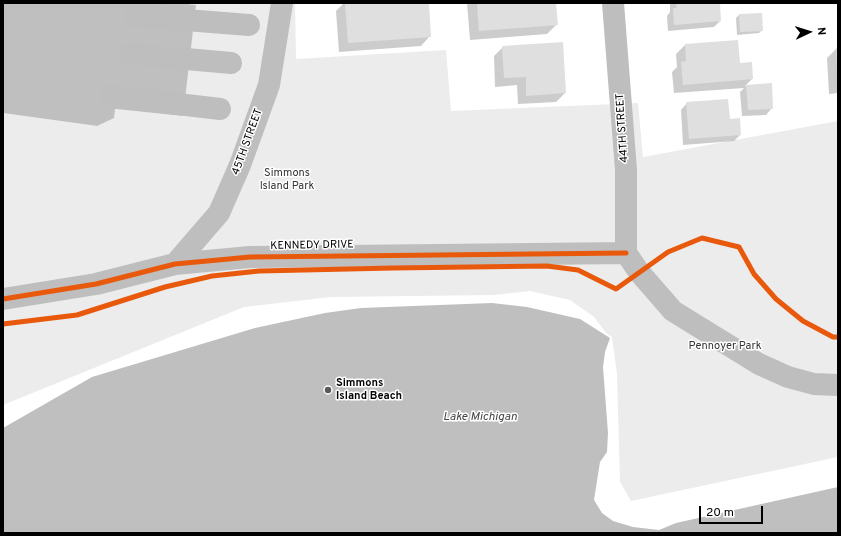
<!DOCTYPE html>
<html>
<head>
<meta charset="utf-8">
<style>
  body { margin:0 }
  #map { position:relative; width:841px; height:536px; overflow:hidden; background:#fff; font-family:Overpass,sans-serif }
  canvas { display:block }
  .frame { position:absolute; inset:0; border:4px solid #000; pointer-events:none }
  .north { position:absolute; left:789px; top:12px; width:40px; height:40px; -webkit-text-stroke:3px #fff; paint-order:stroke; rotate:86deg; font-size:11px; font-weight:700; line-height:16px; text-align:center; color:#000 }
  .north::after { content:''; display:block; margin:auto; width:14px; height:18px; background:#000; clip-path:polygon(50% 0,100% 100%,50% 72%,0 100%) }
  .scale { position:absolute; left:699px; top:506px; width:64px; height:18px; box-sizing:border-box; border:2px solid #000; border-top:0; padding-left:5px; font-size:12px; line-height:14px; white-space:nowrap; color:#000; -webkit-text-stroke:3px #fff; paint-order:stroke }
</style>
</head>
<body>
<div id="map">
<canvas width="841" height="536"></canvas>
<div class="frame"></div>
<div class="north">N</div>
<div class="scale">20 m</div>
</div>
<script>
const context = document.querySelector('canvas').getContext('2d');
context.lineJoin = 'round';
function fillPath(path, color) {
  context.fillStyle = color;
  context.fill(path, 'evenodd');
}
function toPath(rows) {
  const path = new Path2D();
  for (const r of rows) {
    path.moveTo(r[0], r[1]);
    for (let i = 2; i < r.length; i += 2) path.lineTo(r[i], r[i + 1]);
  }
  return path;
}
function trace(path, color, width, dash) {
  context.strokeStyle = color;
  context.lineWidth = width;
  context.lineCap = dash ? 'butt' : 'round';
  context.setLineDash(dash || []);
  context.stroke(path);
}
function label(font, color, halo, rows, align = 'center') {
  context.font = font + ' Overpass,sans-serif';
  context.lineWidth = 3;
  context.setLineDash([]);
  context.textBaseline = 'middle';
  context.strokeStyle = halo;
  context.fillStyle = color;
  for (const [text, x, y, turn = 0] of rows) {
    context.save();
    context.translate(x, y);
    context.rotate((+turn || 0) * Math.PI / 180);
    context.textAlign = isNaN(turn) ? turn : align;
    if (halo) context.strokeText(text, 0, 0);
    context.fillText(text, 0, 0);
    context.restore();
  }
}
const green = toPath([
  [179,3,295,3,296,59,446,50,451,111,638,103,643,157,838,121,838,459,630,503,618,482,610,338,594,317,570,300,530,291,494,295,331,297,244,307,3,405,3,113,97,126,114,109,182,116,196,5]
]);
const water = toPath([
  [3,3,179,3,196,5,183,116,115,109,114,118,97,126,3,113],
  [492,303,527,307,580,319,610,338,618,482,630,503,838,459,838,533,3,533,3,428,92,377,255,328,325,313,361,308]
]);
const pier = toPath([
  [606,333,612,337,617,374,620,482,631,501,838,457,838,487,676,523,659,530,633,527,613,521,602,513,594,500,600,462,607,452,608,433,603,367,605,352,610,338]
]);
const shadow = toPath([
  [344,3,428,3,430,36,421,46,339,52,336,11],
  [467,3,555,3,556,25,547,34,470,40],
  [670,3,719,3,720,21,714,27,668,31,667,16,670,12],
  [739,15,762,30,759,33,737,35,736,18],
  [685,45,739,64,752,79,745,86,771,84,772,108,766,115,742,116,740,92,744,88,674,93,672,72,677,67,676,54],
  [503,47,565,93,556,102,518,104,517,85,495,87,494,56],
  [836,49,838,49,838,93,829,94,827,58],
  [687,103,729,120,740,135,734,141,683,145,681,110]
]);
const building = toPath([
  [345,3,429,3,431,37,348,43],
  [477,3,556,3,558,25,479,31],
  [676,3,720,3,721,21,674,25,673,8,677,8],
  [762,13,763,31,740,32,739,14],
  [738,40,740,63,752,62,753,79,683,85,681,62,686,61,685,44],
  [563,42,566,93,526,96,526,77,504,78,502,46],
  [836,48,838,48,838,65,837,65],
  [772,83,773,109,748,110,746,85],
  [728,99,730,119,740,118,741,135,689,139,686,102]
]);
const minor = toPath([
  [613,3,626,170,626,253],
  [135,16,249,25],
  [130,54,231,63],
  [111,96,220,109],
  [626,253,639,272,673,311,759,364,788,377,814,384,838,385],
  [175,264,219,213,240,165,269,85,282,3],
  [3,299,96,284,175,264,250,257,626,253]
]);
const cycleway = toPath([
  [3,299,96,284,175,264,250,257,626,253],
  [3,324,77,315,165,287,212,276,259,271,393,268,547,266,578,270,616,289,668,252,702,238,739,247,754,274,776,299,803,321,833,337,838,337]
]);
const markers = [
  [328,390,4,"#595959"]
];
const streetNames = [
  ["44TH STREET",623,128,-94],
  ["45TH STREET",248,142,-70],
  ["KENNEDY DRIVE",312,246,-1]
];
const parkNames = [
  ["Simmons",287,174],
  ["Island Park",287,187],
  ["Pennoyer Park",725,347]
];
const poiNames = [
  ["Simmons",336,384],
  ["Island Beach",336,397]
];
const waterNames = [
  ["Lake Michigan",480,418]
];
fillPath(green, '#ececec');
fillPath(water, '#bfbfbf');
fillPath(pier, '#fff');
fillPath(shadow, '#0003');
fillPath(building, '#dfdfdf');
trace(minor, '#bebebe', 22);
trace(cycleway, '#e8590c', 5);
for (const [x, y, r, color] of markers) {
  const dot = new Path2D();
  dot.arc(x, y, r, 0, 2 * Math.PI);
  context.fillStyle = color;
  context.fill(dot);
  trace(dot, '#fff', 1.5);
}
label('11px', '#000', '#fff', streetNames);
label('11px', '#333', '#fff', parkNames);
label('bold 11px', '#000', '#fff', poiNames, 'left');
label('italic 12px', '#444', '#fff', waterNames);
</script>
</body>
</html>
